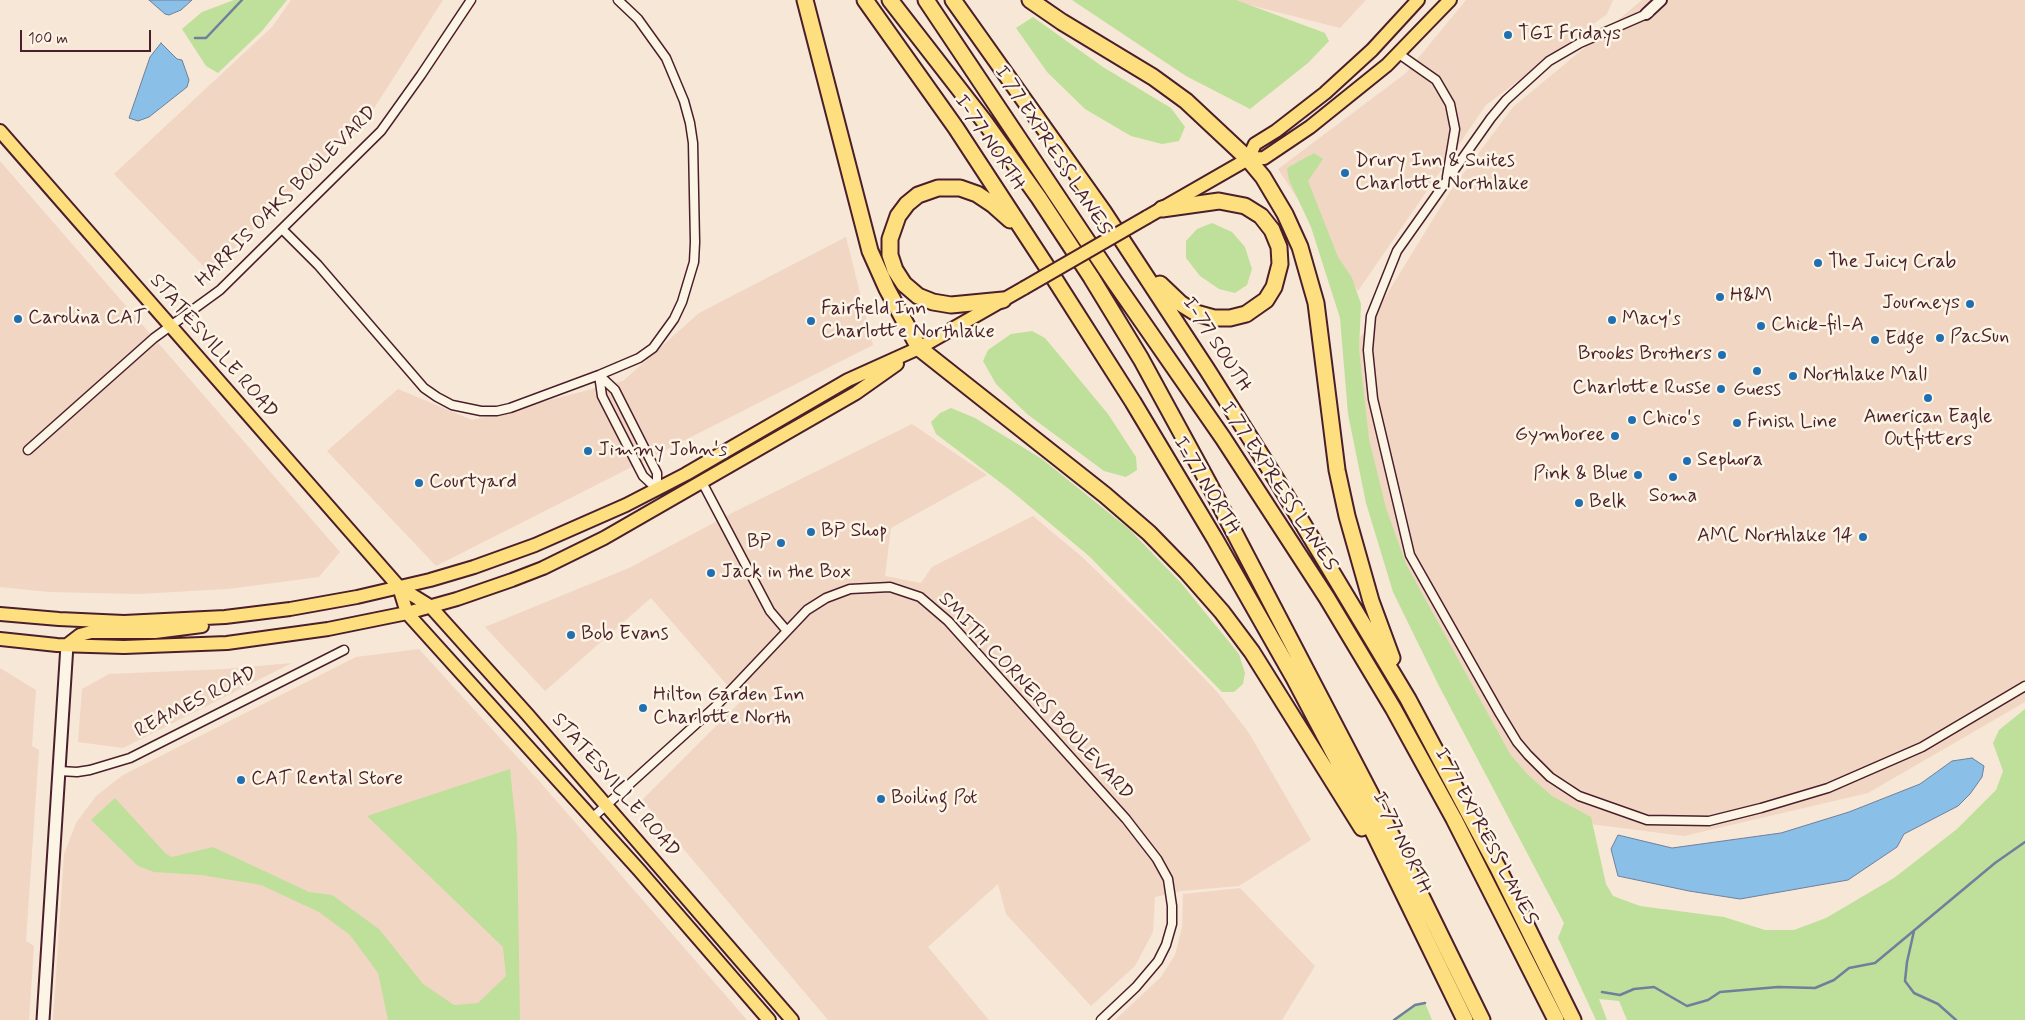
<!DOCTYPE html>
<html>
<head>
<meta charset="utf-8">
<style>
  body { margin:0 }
  #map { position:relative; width:2025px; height:1020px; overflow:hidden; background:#f7e7d6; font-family:Mynerve,sans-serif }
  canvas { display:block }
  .scale { position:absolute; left:20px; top:30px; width:131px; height:22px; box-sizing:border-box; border:2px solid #4a1f2b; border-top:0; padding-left:6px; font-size:15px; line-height:18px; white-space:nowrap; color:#4a1f2b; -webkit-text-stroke:4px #fcf5e5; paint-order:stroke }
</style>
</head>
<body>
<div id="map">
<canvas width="2025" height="1020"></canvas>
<div class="scale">100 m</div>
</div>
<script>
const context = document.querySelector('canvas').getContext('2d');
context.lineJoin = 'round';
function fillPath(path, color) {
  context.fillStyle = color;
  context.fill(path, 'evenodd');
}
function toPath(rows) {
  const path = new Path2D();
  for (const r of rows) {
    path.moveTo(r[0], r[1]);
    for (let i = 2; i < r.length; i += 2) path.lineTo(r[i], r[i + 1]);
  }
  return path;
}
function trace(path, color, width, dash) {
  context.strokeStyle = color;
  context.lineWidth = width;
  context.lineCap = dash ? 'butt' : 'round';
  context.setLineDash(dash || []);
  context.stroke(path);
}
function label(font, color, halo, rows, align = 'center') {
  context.font = font + ' Mynerve,sans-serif';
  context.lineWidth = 5;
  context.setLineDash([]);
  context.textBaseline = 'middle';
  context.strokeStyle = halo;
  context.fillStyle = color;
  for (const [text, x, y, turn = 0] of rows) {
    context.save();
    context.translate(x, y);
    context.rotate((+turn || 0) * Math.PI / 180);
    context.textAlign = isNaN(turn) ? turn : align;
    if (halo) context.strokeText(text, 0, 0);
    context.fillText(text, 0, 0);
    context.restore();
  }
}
const built = toPath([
  [291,0,443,0,373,110,210,273,114,174,272,27],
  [1230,0,1366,0,1340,28],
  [1466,0,1613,0,1607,14,1486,105,1358,291,1278,169,1406,73],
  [1642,0,2025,0,2025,702,1868,793,1684,836,1535,817,1395,559,1347,359,1451,190,1513,107],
  [0,161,340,552,319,577,228,589,138,594,49,592,0,587],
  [846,237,873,345,436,566,327,451,398,389,472,420,623,381,699,313],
  [912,424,987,475,891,528,885,576,921,583,932,567,1033,516,1081,556,1160,632,1218,693,1249,733,1311,840,1239,886,1181,891,1155,897,1153,932,1135,966,1091,1006,1006,914,998,884,928,947,989,1020,828,1020,642,800,741,701,651,598,545,691,485,627,629,568,734,512],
  [419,649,540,782,747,1020,53,1020,64,854,76,823,96,796,123,775,356,657],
  [292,663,123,748,78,742,82,689,109,674,225,669],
  [0,668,36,690,32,746,39,750,26,941,34,946,29,1020,0,1020],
  [1240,888,1315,966,1282,1020,1115,1020,1161,977,1175,955,1182,927,1183,894]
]);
const green = toPath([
  [234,0,287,0,262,31,218,73,206,66,182,29,202,12],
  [1072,0,1236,0,1325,33,1329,41,1308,63,1250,109,1186,76],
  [1033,17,1103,67,1171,108,1185,127,1179,141,1162,144,1131,136,1085,109,1047,72,1016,28],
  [1314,153,1323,159,1308,181,1338,257,1352,278,1361,304,1359,349,1369,439,1386,508,1406,564,1510,754,1526,773,1552,796,1591,817,1606,884,1613,896,1640,906,1724,917,1765,930,1794,930,1826,918,1894,878,1957,829,1996,790,2003,771,1993,743,1999,730,2025,709,2025,1020,1627,1020,1619,1001,1599,999,1607,1020,1596,1020,1558,938,1564,923,1438,684,1393,592,1366,503,1348,414,1340,318,1311,227,1289,180,1287,168],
  [1212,223,1232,232,1245,247,1252,269,1247,285,1235,293,1219,289,1200,276,1186,258,1186,241,1197,229],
  [1032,331,1045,338,1108,414,1136,457,1137,470,1126,477,1104,471,1027,414,996,384,983,361,988,350,1011,334],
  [951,408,975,418,1042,459,1129,529,1181,583,1239,654,1245,673,1243,684,1234,692,1222,692,1089,556,1009,489,936,434,931,422,940,413],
  [510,769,517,836,520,1020,388,1020,378,973,350,935,319,912,261,885,201,875,154,872,138,866,91,820,115,798,166,854,172,857,213,847,309,892,332,895,379,929,423,984,454,1005,478,1003,506,976,503,947,367,816],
  [1425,1003,1432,1020,1394,1020,1415,1005]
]);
const water = toPath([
  [149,0,192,0,181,10,169,15,165,14,149,0],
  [161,43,177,59,182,60,189,80,187,87,149,117,138,121,129,118,150,57,161,43],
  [1972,758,1984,766,1982,777,1970,794,1958,806,1904,834,1897,847,1848,880,1740,899,1689,891,1618,876,1611,849,1618,835,1672,848,1781,833,1849,812,1920,784,1952,761,1972,758]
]);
const stream = toPath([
  [195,38,206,38,242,0],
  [1914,931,1907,962,1905,981,1914,993,1938,1004,1956,1020],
  [1602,992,1620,995,1634,989,1654,987,1687,1006,1708,1000,1720,992,1778,987,1815,988,1834,980,1849,968,1875,963,1995,863,2025,842],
  [1394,1020,1415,1005,1425,1003]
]);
const minor = toPath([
  [1649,13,1580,43,1549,61,1506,100,1491,118,1397,251,1371,316,1368,350,1373,399,1410,555,1500,714,1517,742,1528,755,1550,777,1579,796,1647,820,1709,821,1761,808,1828,788,1922,747,2025,686],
  [1399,54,1436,80,1450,104,1455,129,1447,177],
  [282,229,318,265,424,388,437,397,452,405,481,411,497,411,510,408,599,375,639,358,653,348,674,319,682,302,694,262,695,242,693,143,690,123,684,101,666,58,638,19,618,0],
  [599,375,615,390,657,473,657,489],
  [599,375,602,396,643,476,657,489],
  [28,450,154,338,220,290,381,131,421,75,471,0],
  [702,482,770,611,787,631],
  [59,771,77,772,90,770,130,758,344,650],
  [591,819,716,706,807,610,826,598,850,589,890,587,920,597,948,621,1126,819,1157,859,1168,879,1172,906,1172,924,1166,945,1158,961,1136,987,1101,1020]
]);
const tertiary = toPath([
  [1646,14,1661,0]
]);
const secondary = toPath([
  [43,1020,67,645]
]);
const primary = toPath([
  [0,131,399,587,430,606,527,714,792,1020],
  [1248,159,1255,144,1276,131,1325,93,1372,50,1418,0],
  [1147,217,1248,159,1264,158,1310,127,1387,65,1450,0],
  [399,587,407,613,639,870,769,1020],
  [0,614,59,619,124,622,225,617,290,609,357,597,430,580,474,567,535,545,626,505,686,474,848,380,919,348,1024,288],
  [0,639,57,645,124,647,227,643,328,629,407,613,457,599,512,580,543,568,604,538,856,393,897,364],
  [67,645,80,635,91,632,155,632,202,626]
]);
const motorway = toPath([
  [805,0,870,251,887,289,919,348,1105,495,1149,533,1186,571,1222,612,1252,652,1362,828],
  [865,0,956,128,1045,264,1133,402,1215,539,1294,678,1349,782,1465,1020],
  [890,0,984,121,1039,198,1091,277,1141,359,1208,482,1379,810,1482,1020],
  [926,0,1114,281,1223,438,1327,598,1393,708,1454,819,1556,1020],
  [953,0,1103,211,1208,371,1276,479,1408,699,1498,868,1573,1020],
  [1030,0,1062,22,1153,77,1186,101,1248,159,1263,177,1285,214,1300,247,1316,303,1337,470,1347,516,1371,601,1392,658],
  [1160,284,1180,303,1196,313,1214,318,1230,318,1246,314,1266,300,1274,287,1280,264,1279,247,1272,230,1261,216,1245,206,1219,201,1162,209],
  [1003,300,951,305,933,302,918,296,904,284,895,270,890,255,890,239,898,216,907,204,918,195,938,188,960,188,977,194,992,204,1010,220]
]);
const primaryBridge = toPath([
  [1024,288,1147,217]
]);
const markers = [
  [1508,35,5,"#1f6fb2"],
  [1345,173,5,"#1f6fb2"],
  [1818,263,5,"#1f6fb2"],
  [1720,297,5,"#1f6fb2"],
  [1970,304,5,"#1f6fb2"],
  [18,319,5,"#1f6fb2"],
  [1612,320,5,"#1f6fb2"],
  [811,321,5,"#1f6fb2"],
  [1761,326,5,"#1f6fb2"],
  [1940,338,5,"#1f6fb2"],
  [1875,340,5,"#1f6fb2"],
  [1722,355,5,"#1f6fb2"],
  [1757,371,5,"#1f6fb2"],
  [1793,376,5,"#1f6fb2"],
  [1721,389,5,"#1f6fb2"],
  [1928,398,5,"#1f6fb2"],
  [1632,420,5,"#1f6fb2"],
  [1737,423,5,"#1f6fb2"],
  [1615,436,5,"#1f6fb2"],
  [588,451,5,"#1f6fb2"],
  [1687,461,5,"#1f6fb2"],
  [1638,475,5,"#1f6fb2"],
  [1673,477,5,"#1f6fb2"],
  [419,483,5,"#1f6fb2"],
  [1579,503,5,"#1f6fb2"],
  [811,532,5,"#1f6fb2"],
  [1863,537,5,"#1f6fb2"],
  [781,543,5,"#1f6fb2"],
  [711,573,5,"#1f6fb2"],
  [571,635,5,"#1f6fb2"],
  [643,708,5,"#1f6fb2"],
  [241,780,5,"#1f6fb2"],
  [881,799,5,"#1f6fb2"]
];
const poiNames = [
  ["TGI Fridays",1518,35],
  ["Drury Inn & Suites",1355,162],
  ["Charlotte Northlake",1355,185],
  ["The Juicy Crab",1828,263],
  ["H&M",1730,297],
  ["Journeys",1960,304,"right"],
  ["Fairfield Inn",821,310],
  ["Charlotte Northlake",821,333],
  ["Carolina CAT",28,319],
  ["Macy's",1622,320],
  ["Chick-fil-A",1771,326],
  ["PacSun",1950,338],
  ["Edge",1885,340],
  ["Brooks Brothers",1712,355,"right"],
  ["Northlake Mall",1803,376],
  ["Charlotte Russe",1711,389,"right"],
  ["Guess",1757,391,"center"],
  ["American Eagle",1928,418,"center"],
  ["Outfitters",1928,441,"center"],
  ["Chico's",1642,420],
  ["Finish Line",1747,423],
  ["Gymboree",1605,436,"right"],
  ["Jimmy John's",598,451],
  ["Sephora",1697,461],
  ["Pink & Blue",1628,475,"right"],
  ["Courtyard",429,483],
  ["Soma",1673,497,"center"],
  ["Belk",1589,503],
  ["BP Shop",821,532],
  ["AMC Northlake 14",1853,537,"right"],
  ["BP",771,543,"right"],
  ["Jack in the Box",721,573],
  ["Bob Evans",581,635],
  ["Hilton Garden Inn",653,696],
  ["Charlotte North",653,719],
  ["CAT Rental Store",251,780],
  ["Boiling Pot",891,799]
];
const streetNames = [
  ["I-77 NORTH",989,143,56],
  ["I 77 EXPRESS LANES",1052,151,57],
  ["HARRIS OAKS BOULEVARD",287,197,-45],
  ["I-77 SOUTH",1216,345,57],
  ["STATESVILLE ROAD",213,347,49],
  ["I-77 NORTH",1206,486,59],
  ["I 77 EXPRESS LANES",1278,487,57],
  ["SMITH CORNERS BOULEVARD",1035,697,47],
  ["REAMES ROAD",196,703,-27],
  ["STATESVILLE ROAD",615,786,49],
  ["I 77 EXPRESS LANES",1485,837,62],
  ["I-77 NORTH",1401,843,64]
];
fillPath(built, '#f1d6c4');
fillPath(green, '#bee09a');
fillPath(water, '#8abfe7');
trace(water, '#707f9c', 1);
trace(stream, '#707f9c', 2.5);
trace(minor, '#4a1f2b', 11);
trace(tertiary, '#4a1f2b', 14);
trace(secondary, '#4a1f2b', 15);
trace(primary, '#4a1f2b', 16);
trace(motorway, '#4a1f2b', 19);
trace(minor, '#fcf5e5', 8);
trace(tertiary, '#fcf5e5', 10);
trace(secondary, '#fcf5e5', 11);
trace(primary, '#fedf80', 12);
trace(motorway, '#fedf80', 15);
trace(primaryBridge, '#4a1f2b', 16, []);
trace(primaryBridge, '#fedf80', 12);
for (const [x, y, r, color] of markers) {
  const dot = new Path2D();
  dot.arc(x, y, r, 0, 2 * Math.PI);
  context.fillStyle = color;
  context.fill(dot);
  trace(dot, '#fcf5e5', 2);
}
label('20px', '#4a1f2b', '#fcf5e5', poiNames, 'left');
label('20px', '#4a1f2b', '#fcf5e5', streetNames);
</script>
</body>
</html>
